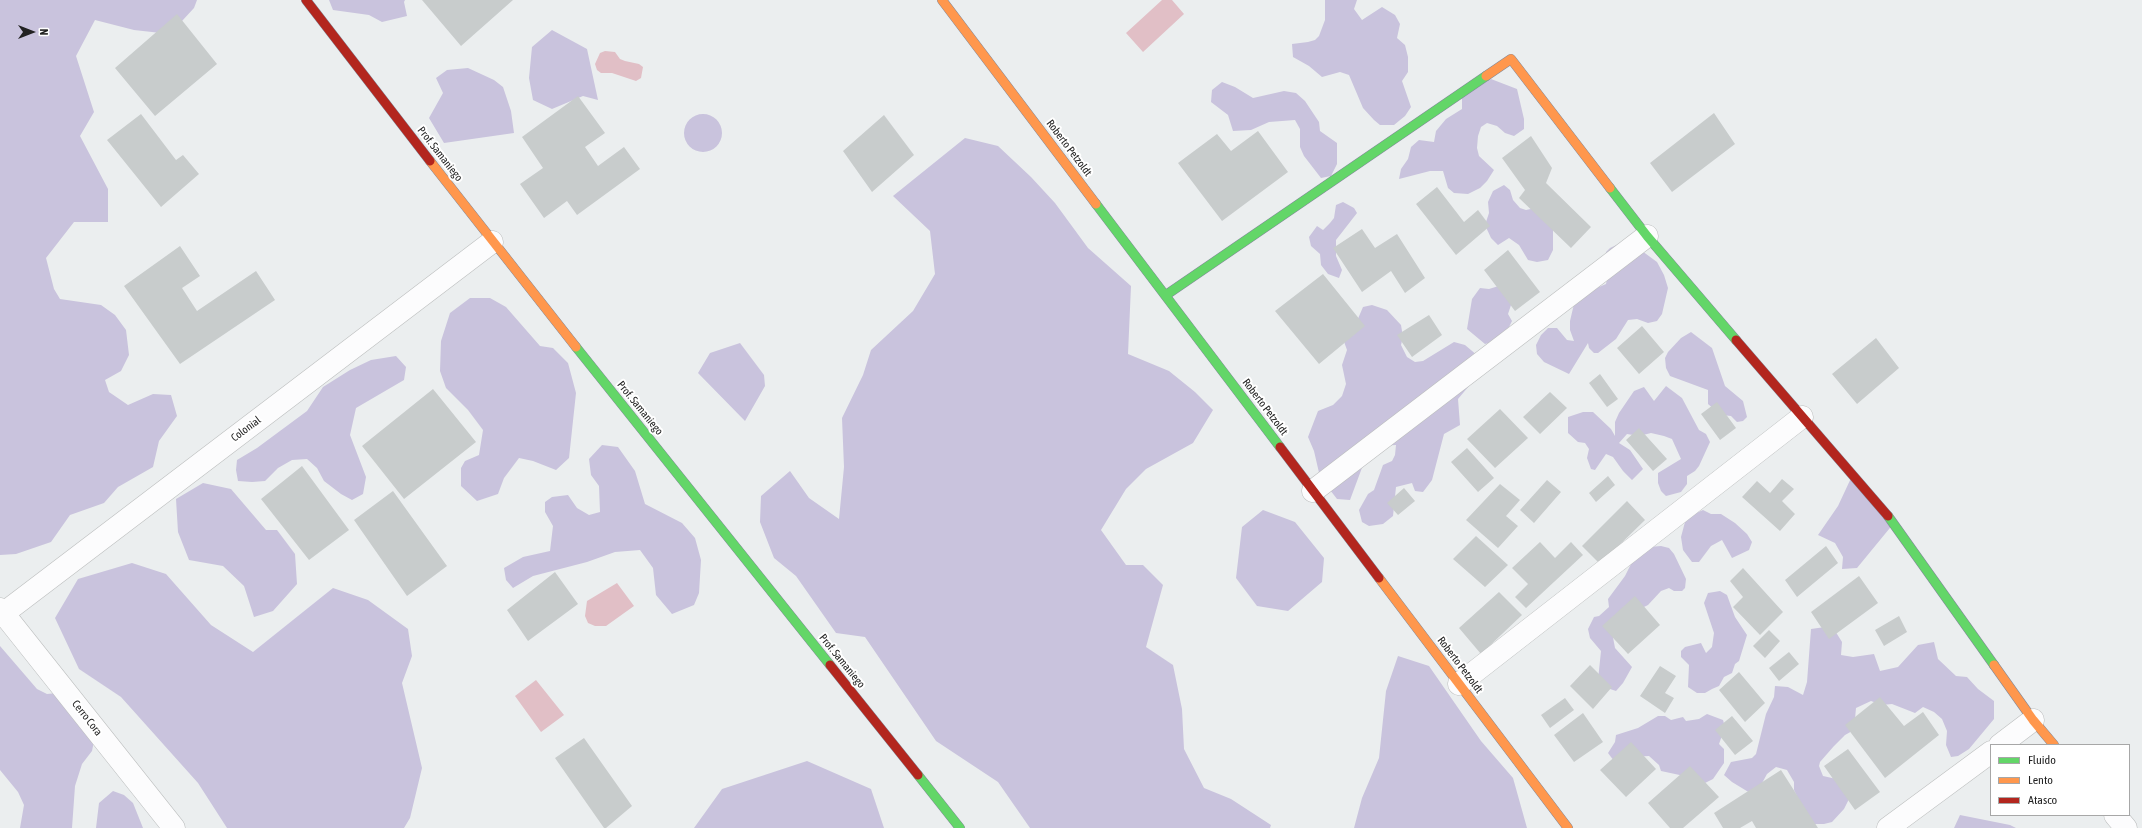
<!DOCTYPE html>
<html>
<head>
<meta charset="utf-8">
<style>
  body { margin:0 }
  #map { position:relative; width:2142px; height:828px; overflow:hidden; background:#ebeeef; font-family:"Asap Condensed",sans-serif }
  canvas { display:block }
  .legend { position:absolute; left:1990px; top:744px; width:140px; height:72px; box-sizing:border-box; background:#fff; border:1px solid #a7a7a7; margin:0; padding:5px 7px; list-style:none; font-size:12px; color:#222 }
  .legend li { display:flex; align-items:center; gap:8px; height:20px }
  .legend b { width:20px; border:1px solid #a7a7a7 }
  .north { position:absolute; left:12px; top:12px; width:40px; height:40px; -webkit-text-stroke:3px #fff; paint-order:stroke; rotate:90deg; font-size:11px; font-weight:700; line-height:16px; text-align:center; color:#222 }
  .north::after { content:''; display:block; margin:auto; width:14px; height:18px; background:#222; clip-path:polygon(50% 0,100% 100%,50% 72%,0 100%) }
</style>
</head>
<body>
<div id="map">
<canvas width="2142" height="828"></canvas>
<ul class="legend">
<li><b style="height:5px;background:#63d668"></b>Fluido</li>
<li><b style="height:5px;background:#ff974d"></b>Lento</li>
<li><b style="height:5px;background:#b3261e"></b>Atasco</li>
</ul>
<div class="north">N</div>
</div>
<script>
const context = document.querySelector('canvas').getContext('2d');
context.lineJoin = 'round';
function fillPath(path, color) {
  context.fillStyle = color;
  context.fill(path, 'evenodd');
}
function toPath(rows) {
  const path = new Path2D();
  for (const r of rows) {
    if (r.length === 3) {
      path.moveTo(r[0] + r[2], r[1]);
      path.arc(r[0], r[1], r[2], 0, 2 * Math.PI);
      continue;
    }
    path.moveTo(r[0], r[1]);
    for (let i = 2; i < r.length; i += 2) path.lineTo(r[i], r[i + 1]);
  }
  return path;
}
function trace(path, color, width, dash) {
  context.strokeStyle = color;
  context.lineWidth = width;
  context.lineCap = dash ? 'butt' : 'round';
  context.setLineDash(dash || []);
  context.stroke(path);
}
function label(font, color, halo, rows, align = 'center') {
  context.font = font + ' "Asap Condensed",sans-serif';
  context.lineWidth = 4;
  context.setLineDash([]);
  context.textBaseline = 'middle';
  context.strokeStyle = halo;
  context.fillStyle = color;
  for (const [text, x, y, turn = 0] of rows) {
    context.save();
    context.translate(x, y);
    context.rotate((+turn || 0) * Math.PI / 180);
    context.textAlign = isNaN(turn) ? turn : align;
    if (halo) context.strokeText(text, 0, 0);
    context.fillText(text, 0, 0);
    context.restore();
  }
}
const forest = toPath([
  [0,0,197,0,194,8,170,34,134,30,95,20,76,56,94,112,80,136,108,189,108,222,74,222,46,258,54,289,60,299,101,305,115,315,126,330,129,355,121,371,105,380,109,392,128,405,153,394,171,395,177,416,159,441,153,467,118,487,104,503,70,515,51,542,16,554,0,555],
  [329,0,405,0,404,2,407,16,382,22,369,15,333,10],
  [1325,0,1357,0,1354,9,1362,20,1382,7,1395,15,1400,24,1397,38,1405,45,1408,57,1408,72,1402,81,1411,107,1405,116,1394,125,1380,125,1374,120,1363,108,1349,75,1340,72,1322,77,1309,66,1293,57,1292,44,1308,42,1315,40,1319,36,1325,20],
  [552,30,587,49,598,100,583,96,552,109,533,100,529,78,532,47],
  [468,68,494,80,503,87,511,111,514,133,444,143,429,118,443,93,436,78,447,70],
  [1491,79,1517,89,1524,119,1524,129,1514,136,1505,133,1497,126,1487,123,1481,127,1478,136,1477,148,1479,156,1494,170,1487,181,1480,188,1468,194,1454,193,1448,188,1443,171,1430,171,1399,179,1401,169,1408,159,1411,147,1419,140,1434,142,1436,131,1446,119,1462,109,1462,94],
  [1222,82,1235,87,1253,98,1284,91,1296,93,1305,101,1319,122,1320,131,1337,143,1337,164,1331,176,1321,178,1304,156,1300,147,1300,129,1295,120,1269,122,1251,130,1233,131,1228,115,1211,102,1212,90],
  [703,133,19],
  [965,138,998,146,1031,177,1055,203,1088,248,1131,286,1128,354,1169,371,1195,392,1213,410,1193,443,1146,469,1126,489,1101,530,1126,565,1143,565,1163,585,1146,647,1173,665,1182,709,1184,749,1204,788,1231,799,1271,825,1270,828,1030,828,998,782,936,741,865,637,836,633,796,576,774,558,760,522,761,496,790,471,809,498,839,519,844,467,842,418,863,375,871,350,913,311,935,274,930,231,893,196],
  [1504,185,1510,190,1513,200,1520,208,1526,210,1540,207,1553,227,1553,250,1548,260,1537,262,1528,260,1519,245,1509,238,1498,245,1491,238,1485,225,1489,213,1488,202,1493,191],
  [1343,202,1354,208,1357,213,1336,240,1336,256,1342,270,1339,278,1328,274,1321,265,1320,254,1311,246,1309,237,1317,226,1323,230,1330,223,1334,218,1336,205],
  [1627,240,1657,262,1664,275,1668,288,1662,314,1657,321,1648,323,1637,319,1628,320,1616,339,1598,353,1594,353,1589,348,1588,343,1569,374,1544,362,1537,354,1536,345,1541,335,1548,328,1557,328,1567,340,1574,341,1570,330,1570,321,1574,304,1592,290,1606,284,1608,274,1606,252,1610,248],
  [1505,284,1514,296,1508,314,1512,321,1509,327,1492,342,1485,344,1467,329,1472,299,1480,288,1489,289],
  [470,298,490,298,506,307,540,346,553,348,568,363,576,393,569,458,556,470,533,461,519,458,504,478,498,494,477,501,461,486,461,468,465,461,479,455,483,430,468,410,446,388,440,371,441,341,450,313],
  [1372,305,1387,310,1401,325,1403,337,1401,345,1407,357,1415,362,1423,361,1454,342,1465,345,1478,356,1474,380,1458,399,1460,425,1444,434,1432,480,1423,492,1415,491,1412,483,1396,487,1393,516,1383,524,1369,526,1362,522,1359,510,1368,494,1374,490,1383,465,1392,461,1395,455,1396,445,1378,446,1366,457,1350,500,1337,499,1320,477,1314,451,1308,437,1318,411,1333,405,1342,396,1346,384,1342,365,1347,350,1342,336,1357,321,1363,307],
  [1691,332,1712,348,1725,386,1743,401,1747,417,1743,421,1737,422,1731,416,1722,415,1716,411,1708,404,1708,390,1670,376,1666,368,1665,358,1668,352,1681,338],
  [740,343,764,375,765,386,745,421,698,373,710,353],
  [396,356,406,367,404,380,356,408,350,435,366,477,363,494,352,500,341,494,324,481,317,468,307,459,292,460,278,468,265,481,252,482,238,481,236,470,237,460,257,448,307,411,323,387,350,370,371,360],
  [1666,386,1682,398,1699,430,1706,434,1710,442,1699,466,1695,471,1687,476,1687,484,1681,492,1666,496,1661,491,1658,483,1658,473,1681,459,1672,439,1664,436,1651,433,1639,436,1627,434,1619,443,1630,450,1643,469,1632,480,1623,471,1613,457,1606,454,1595,470,1591,469,1587,458,1589,449,1585,443,1578,442,1568,433,1568,417,1583,412,1593,412,1611,429,1615,436,1615,422,1619,413,1634,391,1644,387,1654,401],
  [602,445,618,447,635,471,645,504,682,523,695,538,701,560,699,593,694,605,672,614,656,595,653,568,640,550,615,552,587,562,533,576,513,588,506,580,504,568,523,557,550,551,553,526,545,512,545,502,552,497,568,495,577,508,589,515,600,512,599,486,591,475,589,459],
  [1852,476,1894,523,1857,568,1842,569,1843,557,1835,543,1818,535,1838,506],
  [203,483,231,489,266,530,277,530,295,554,297,584,273,611,254,617,244,586,223,566,189,560,178,532,176,499],
  [1263,510,1295,522,1324,558,1322,582,1288,611,1257,606,1236,578,1242,527],
  [1703,510,1711,514,1721,514,1735,523,1747,534,1752,542,1749,550,1732,558,1722,540,1711,546,1699,562,1692,562,1683,550,1681,537,1685,522,1694,514],
  [1661,546,1669,548,1674,554,1686,579,1685,588,1682,591,1674,591,1669,588,1661,591,1648,605,1638,610,1612,632,1615,648,1632,667,1623,683,1616,691,1604,687,1598,680,1601,651,1590,638,1588,629,1594,617,1599,616,1609,607,1608,599,1625,576,1632,562,1649,547],
  [132,563,166,574,211,625,253,652,333,588,368,600,408,629,412,656,402,683,422,768,410,818,404,828,227,828,198,783,121,697,79,669,55,618,78,579],
  [1720,591,1727,595,1735,617,1747,635,1739,661,1735,664,1732,673,1724,677,1719,686,1712,689,1705,693,1697,693,1688,687,1689,665,1681,657,1681,651,1685,647,1701,643,1706,653,1712,647,1714,633,1704,603,1708,593],
  [1832,626,1842,642,1841,655,1853,657,1874,654,1880,671,1898,667,1918,645,1934,642,1938,659,1956,676,1967,677,1978,689,1994,701,1994,719,1969,749,1958,756,1951,757,1946,745,1947,731,1942,719,1934,712,1923,707,1915,713,1892,704,1882,705,1871,701,1856,708,1854,730,1845,735,1834,746,1820,762,1819,766,1823,776,1841,780,1849,799,1844,809,1832,822,1824,824,1810,824,1794,790,1794,782,1787,770,1776,767,1767,774,1755,796,1732,782,1724,775,1731,762,1752,758,1756,754,1766,714,1774,697,1775,686,1788,687,1803,695,1807,682,1811,629],
  [0,646,37,689,47,694,58,693,94,741,92,751,82,764,75,786,72,828,20,828,24,805,18,792,0,770],
  [1398,656,1429,666,1481,741,1513,778,1527,828,1354,828,1362,798,1379,758,1386,691],
  [1707,714,1723,720,1725,727,1719,744,1724,749,1724,763,1713,779,1701,785,1689,777,1661,771,1659,765,1649,756,1629,757,1614,761,1608,753,1615,742,1616,735,1638,728,1658,716,1665,716,1671,720,1683,717,1686,721,1699,719],
  [807,761,871,789,884,828,694,828,722,789],
  [113,791,124,795,133,803,143,828,96,828,99,803],
  [1960,815,2010,825,2016,828,1954,828]
]);
const water = toPath([
  [1162,0,1172,0,1184,14,1143,52,1126,33],
  [605,51,615,52,620,59,625,61,639,64,643,67,641,78,636,81,612,73,601,73,597,70,595,64,600,53],
  [617,583,634,606,606,626,595,626,588,623,585,616,587,601],
  [536,680,564,715,541,732,515,696]
]);
const building = toPath([
  [422,0,513,0,461,46],
  [177,14,217,64,155,116,115,68],
  [578,96,605,133,585,147,598,166,624,147,640,169,577,215,567,201,544,218,520,184,543,168,522,137],
  [1714,113,1735,144,1672,192,1650,163],
  [141,114,176,160,183,155,199,174,161,207,107,140],
  [884,115,914,155,872,192,843,151],
  [1258,131,1288,172,1222,221,1178,163,1217,134,1231,151],
  [1531,136,1552,168,1546,183,1591,227,1571,248,1519,198,1525,190,1502,158],
  [1437,187,1464,222,1478,210,1490,226,1456,255,1416,204],
  [1362,229,1375,248,1397,234,1425,278,1405,293,1391,271,1362,292,1333,248],
  [180,246,200,276,182,288,197,311,256,271,275,300,180,364,124,286],
  [1508,250,1540,292,1515,311,1484,270],
  [1323,274,1365,326,1319,364,1275,311],
  [1429,315,1442,335,1412,357,1397,335],
  [1642,326,1664,352,1639,374,1617,348],
  [1876,338,1899,368,1857,404,1832,374],
  [1600,374,1618,399,1607,407,1589,383],
  [433,389,476,442,404,499,362,446],
  [1550,392,1567,408,1540,434,1523,417],
  [1717,402,1736,428,1720,440,1701,414],
  [1500,409,1528,438,1495,468,1467,439],
  [1639,428,1667,459,1653,471,1626,440],
  [1467,448,1494,478,1478,492,1451,462],
  [302,466,349,530,309,560,261,499],
  [1608,476,1615,485,1596,502,1589,493],
  [1782,479,1794,489,1782,501,1795,514,1780,531,1742,497,1757,481,1770,493],
  [1547,480,1561,492,1534,523,1520,510],
  [1500,484,1520,500,1506,516,1518,526,1498,548,1466,520],
  [1404,488,1415,501,1398,515,1387,503],
  [393,491,447,566,407,596,354,520],
  [1627,501,1645,520,1600,564,1582,546],
  [1476,536,1508,565,1485,587,1453,559],
  [1540,542,1555,558,1571,542,1583,555,1526,608,1515,597,1528,584,1512,568],
  [1826,546,1838,563,1797,597,1785,580],
  [1743,568,1783,612,1760,635,1733,607,1743,597,1730,581],
  [555,572,578,604,528,641,507,610],
  [1859,576,1878,603,1829,639,1811,612],
  [1499,592,1522,615,1481,654,1459,628],
  [1635,596,1660,625,1628,654,1602,626],
  [1899,616,1907,632,1884,646,1875,630],
  [1769,630,1780,641,1765,658,1753,646],
  [1789,652,1799,664,1779,681,1769,668],
  [1590,665,1612,687,1593,709,1570,686],
  [1660,666,1676,676,1665,693,1674,698,1665,713,1640,696],
  [1739,672,1765,703,1745,722,1719,690],
  [1880,697,1904,726,1923,712,1939,735,1885,778,1845,725],
  [1565,698,1574,710,1550,728,1541,715],
  [1583,713,1603,742,1574,762,1554,735],
  [1732,716,1753,741,1735,755,1715,730],
  [584,738,632,806,606,828,604,828,555,758],
  [1631,742,1656,769,1626,797,1600,770],
  [1848,749,1880,792,1855,810,1824,766],
  [1690,766,1719,797,1683,828,1670,828,1648,803],
  [1781,770,1818,828,1756,828,1752,821,1740,828,1723,828,1714,813]
]);
const street = toPath([
  [1313,491,1647,236],
  [0,609,174,828],
  [0,616,492,242],
  [1459,684,1802,417],
  [2000,745,2033,720],
  [2115,815,2126,828],
  [1888,828,1991,752]
]);
const fast = toPath([
  [1610,188,1647,236,1736,340],
  [1096,204,1280,447],
  [1166,295,1486,76],
  [576,347,830,665],
  [1888,516,1994,665],
  [918,775,960,828]
]);
const slow = toPath([
  [942,0,1096,204],
  [1486,76,1511,59,1610,188],
  [430,161,576,347],
  [1379,578,1568,828],
  [1994,665,2033,720,2054,745]
]);
const jam = toPath([
  [306,0,430,161],
  [1736,340,1888,516],
  [1280,447,1379,578],
  [830,665,918,775]
]);
const streetNames = [
  ["Roberto Petzoldt",1069,148,53],
  ["Prof. Samaniego",440,154,52],
  ["Roberto Petzoldt",1265,407,53],
  ["Prof. Samaniego",640,408,51],
  ["Colonial",246,429,-37],
  ["Prof. Samaniego",842,661,51],
  ["Roberto Petzoldt",1460,665,53],
  ["Cerro Cora",87,718,52]
];
fillPath(forest, '#c9c3dd');
fillPath(water, '#e1bfc6');
fillPath(building, '#c8cccc');
trace(street, '#bcbebe', 23);
trace(fast, '#828a9a', 10);
trace(slow, '#828a9a', 10);
trace(jam, '#828a9a', 10);
trace(street, '#fcfcfd', 22);
trace(fast, '#63d668', 9);
trace(slow, '#ff974d', 9);
trace(jam, '#b3261e', 9);
label('11px', '#222', '#fff', streetNames);
</script>
</body>
</html>
